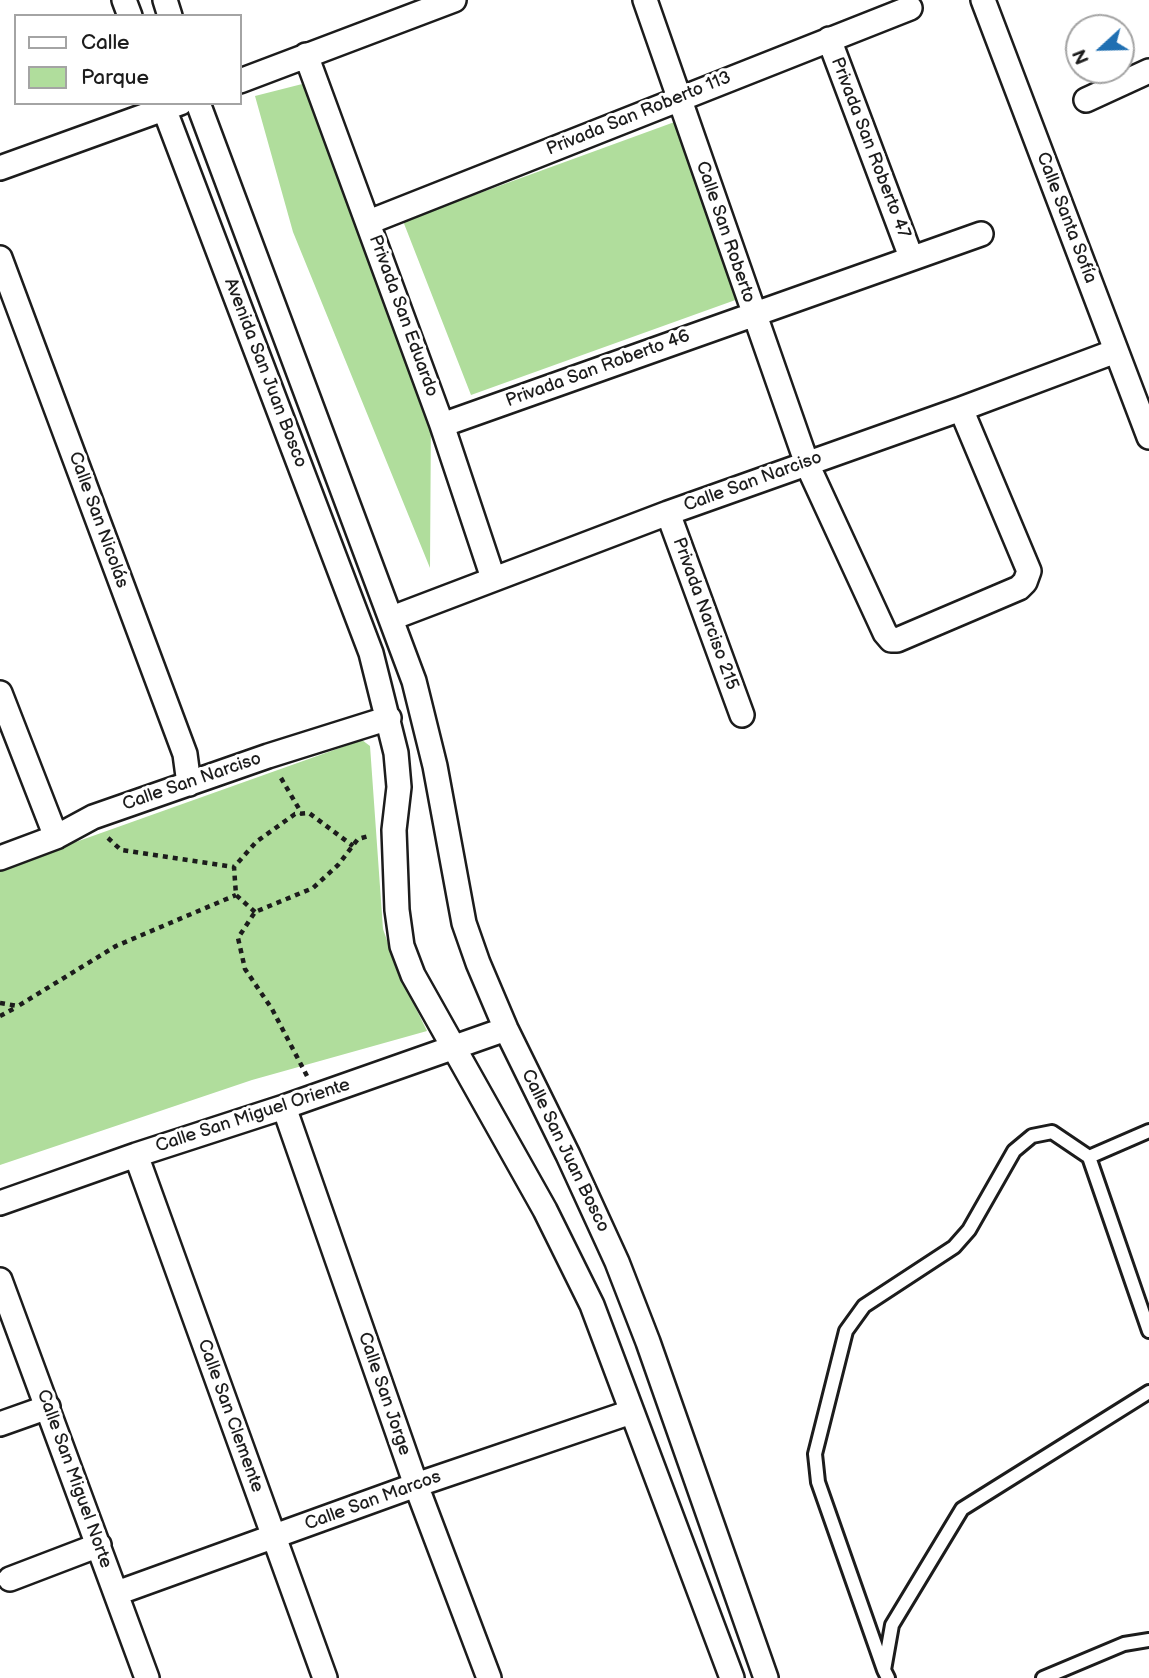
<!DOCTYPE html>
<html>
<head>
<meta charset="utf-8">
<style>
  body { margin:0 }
  #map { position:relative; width:1149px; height:1678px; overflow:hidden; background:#fff; font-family:"Balsamiq Sans",sans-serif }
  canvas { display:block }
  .legend { position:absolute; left:14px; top:14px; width:228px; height:91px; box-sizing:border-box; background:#fff; border:2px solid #a4a4a4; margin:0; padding:9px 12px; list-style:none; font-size:21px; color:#1c1c1c }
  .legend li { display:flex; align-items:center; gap:14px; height:35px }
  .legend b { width:35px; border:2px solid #a4a4a4 }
  .north { position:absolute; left:1065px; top:14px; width:70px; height:70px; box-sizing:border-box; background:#fff; border:2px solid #a4a4a4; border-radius:50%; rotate:248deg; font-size:19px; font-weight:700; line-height:28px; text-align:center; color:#1c1c1c }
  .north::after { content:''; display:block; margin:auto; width:24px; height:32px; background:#1f6fb2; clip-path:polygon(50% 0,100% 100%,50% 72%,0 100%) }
</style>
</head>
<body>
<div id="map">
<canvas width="1149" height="1678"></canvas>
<ul class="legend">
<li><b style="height:9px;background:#fff"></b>Calle</li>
<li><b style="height:19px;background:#b0dd9c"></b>Parque</li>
</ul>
<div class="north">N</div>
</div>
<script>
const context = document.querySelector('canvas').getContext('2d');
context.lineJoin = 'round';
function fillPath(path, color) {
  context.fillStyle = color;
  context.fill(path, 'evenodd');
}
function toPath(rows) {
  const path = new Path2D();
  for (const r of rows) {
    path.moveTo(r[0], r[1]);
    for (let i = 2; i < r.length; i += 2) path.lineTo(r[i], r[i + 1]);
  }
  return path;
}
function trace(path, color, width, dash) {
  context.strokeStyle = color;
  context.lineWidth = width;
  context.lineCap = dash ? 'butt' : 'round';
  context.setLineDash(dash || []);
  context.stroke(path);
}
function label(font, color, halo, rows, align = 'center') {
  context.font = font + ' "Balsamiq Sans",sans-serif';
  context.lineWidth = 6;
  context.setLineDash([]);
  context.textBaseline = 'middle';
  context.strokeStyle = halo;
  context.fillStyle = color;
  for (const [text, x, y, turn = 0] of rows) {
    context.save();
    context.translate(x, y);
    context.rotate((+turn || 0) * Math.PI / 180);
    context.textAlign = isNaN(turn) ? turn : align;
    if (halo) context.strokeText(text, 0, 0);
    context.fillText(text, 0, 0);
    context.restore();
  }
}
const green = toPath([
  [318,80,431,412,430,568,293,232,255,96],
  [680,120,741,298,471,395,403,221],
  [362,740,370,746,383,929,399,974,427,1031,252,1080,0,1165,0,869]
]);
const path = toPath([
  [281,778,302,814],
  [108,838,121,850,234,867],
  [255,912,236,895,234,867,256,842,295,814,309,813,353,846],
  [0,1003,18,1006,116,946,236,895],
  [0,1016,17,1007],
  [307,1076,272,1009,245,969,238,938,255,912,313,888,338,865,358,839,369,836]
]);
const service = toPath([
  [1089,1157,1149,1131],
  [884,1670,818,1482,815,1454,846,1331,864,1306,954,1247,969,1230,1014,1151,1032,1136,1052,1132,1089,1157,1149,1331],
  [888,1678,884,1670,892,1625,962,1509,1149,1392],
  [1043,1678,1124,1644,1149,1640]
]);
const minor = toPath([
  [124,0,130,16],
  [165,0,170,16],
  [645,0,807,464,885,633,891,640,897,640,1019,588,1025,582,1029,571,961,409],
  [983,0,1149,437],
  [829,39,911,257],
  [306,55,442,425,493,578],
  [240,81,454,0],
  [1086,100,1149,71],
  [162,103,371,653,396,753,399,787,394,830,397,910,402,946,413,975,545,1210,592,1305,732,1678],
  [198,103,414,681,435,766,464,923,478,963,506,1029,568,1155,617,1262,648,1342,766,1678],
  [0,168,180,103],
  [369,222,910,8],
  [0,258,185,754,189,784],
  [442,425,981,234],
  [668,513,742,715],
  [392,618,668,513,961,409,1116,351],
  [0,693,56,837],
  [0,858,56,837,93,817,268,756,389,718],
  [284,1107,416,1485,489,1678],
  [136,1155,325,1678],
  [0,1203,136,1155,284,1107,506,1029],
  [0,1280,147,1678],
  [0,1424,48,1407],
  [10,1579,99,1545],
  [117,1593,416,1485,631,1412]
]);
const streetNames = [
  ["Privada San Roberto 113",639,114,-22],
  ["Privada San Roberto 47",870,148,69],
  ["Calle Santa Sofía",1066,218,69],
  ["Calle San Roberto",725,232,71],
  ["Privada San Eduardo",403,316,70],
  ["Privada San Roberto 46",598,369,-20],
  ["Avenida San Juan Bosco",265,373,69],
  ["Calle San Narciso",753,482,-20],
  ["Calle San Nicolás",98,520,70],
  ["Privada Narciso 215",705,614,70],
  ["Calle San Narciso",192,782,-19],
  ["Calle San Miguel Oriente",253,1116,-18],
  ["Calle San Juan Bosco",565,1151,64],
  ["Calle San Jorge",384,1394,71],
  ["Calle San Clemente",230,1416,70],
  ["Calle San Miguel Norte",74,1479,70],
  ["Calle San Marcos",373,1501,-20]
];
fillPath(green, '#b0dd9c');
trace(service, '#1c1c1c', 18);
trace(minor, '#1c1c1c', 28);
trace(path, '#1c1c1c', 4.5, [5, 5]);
trace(service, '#fff', 12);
trace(minor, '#fff', 23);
label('18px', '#1c1c1c', '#fff', streetNames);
</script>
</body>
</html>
